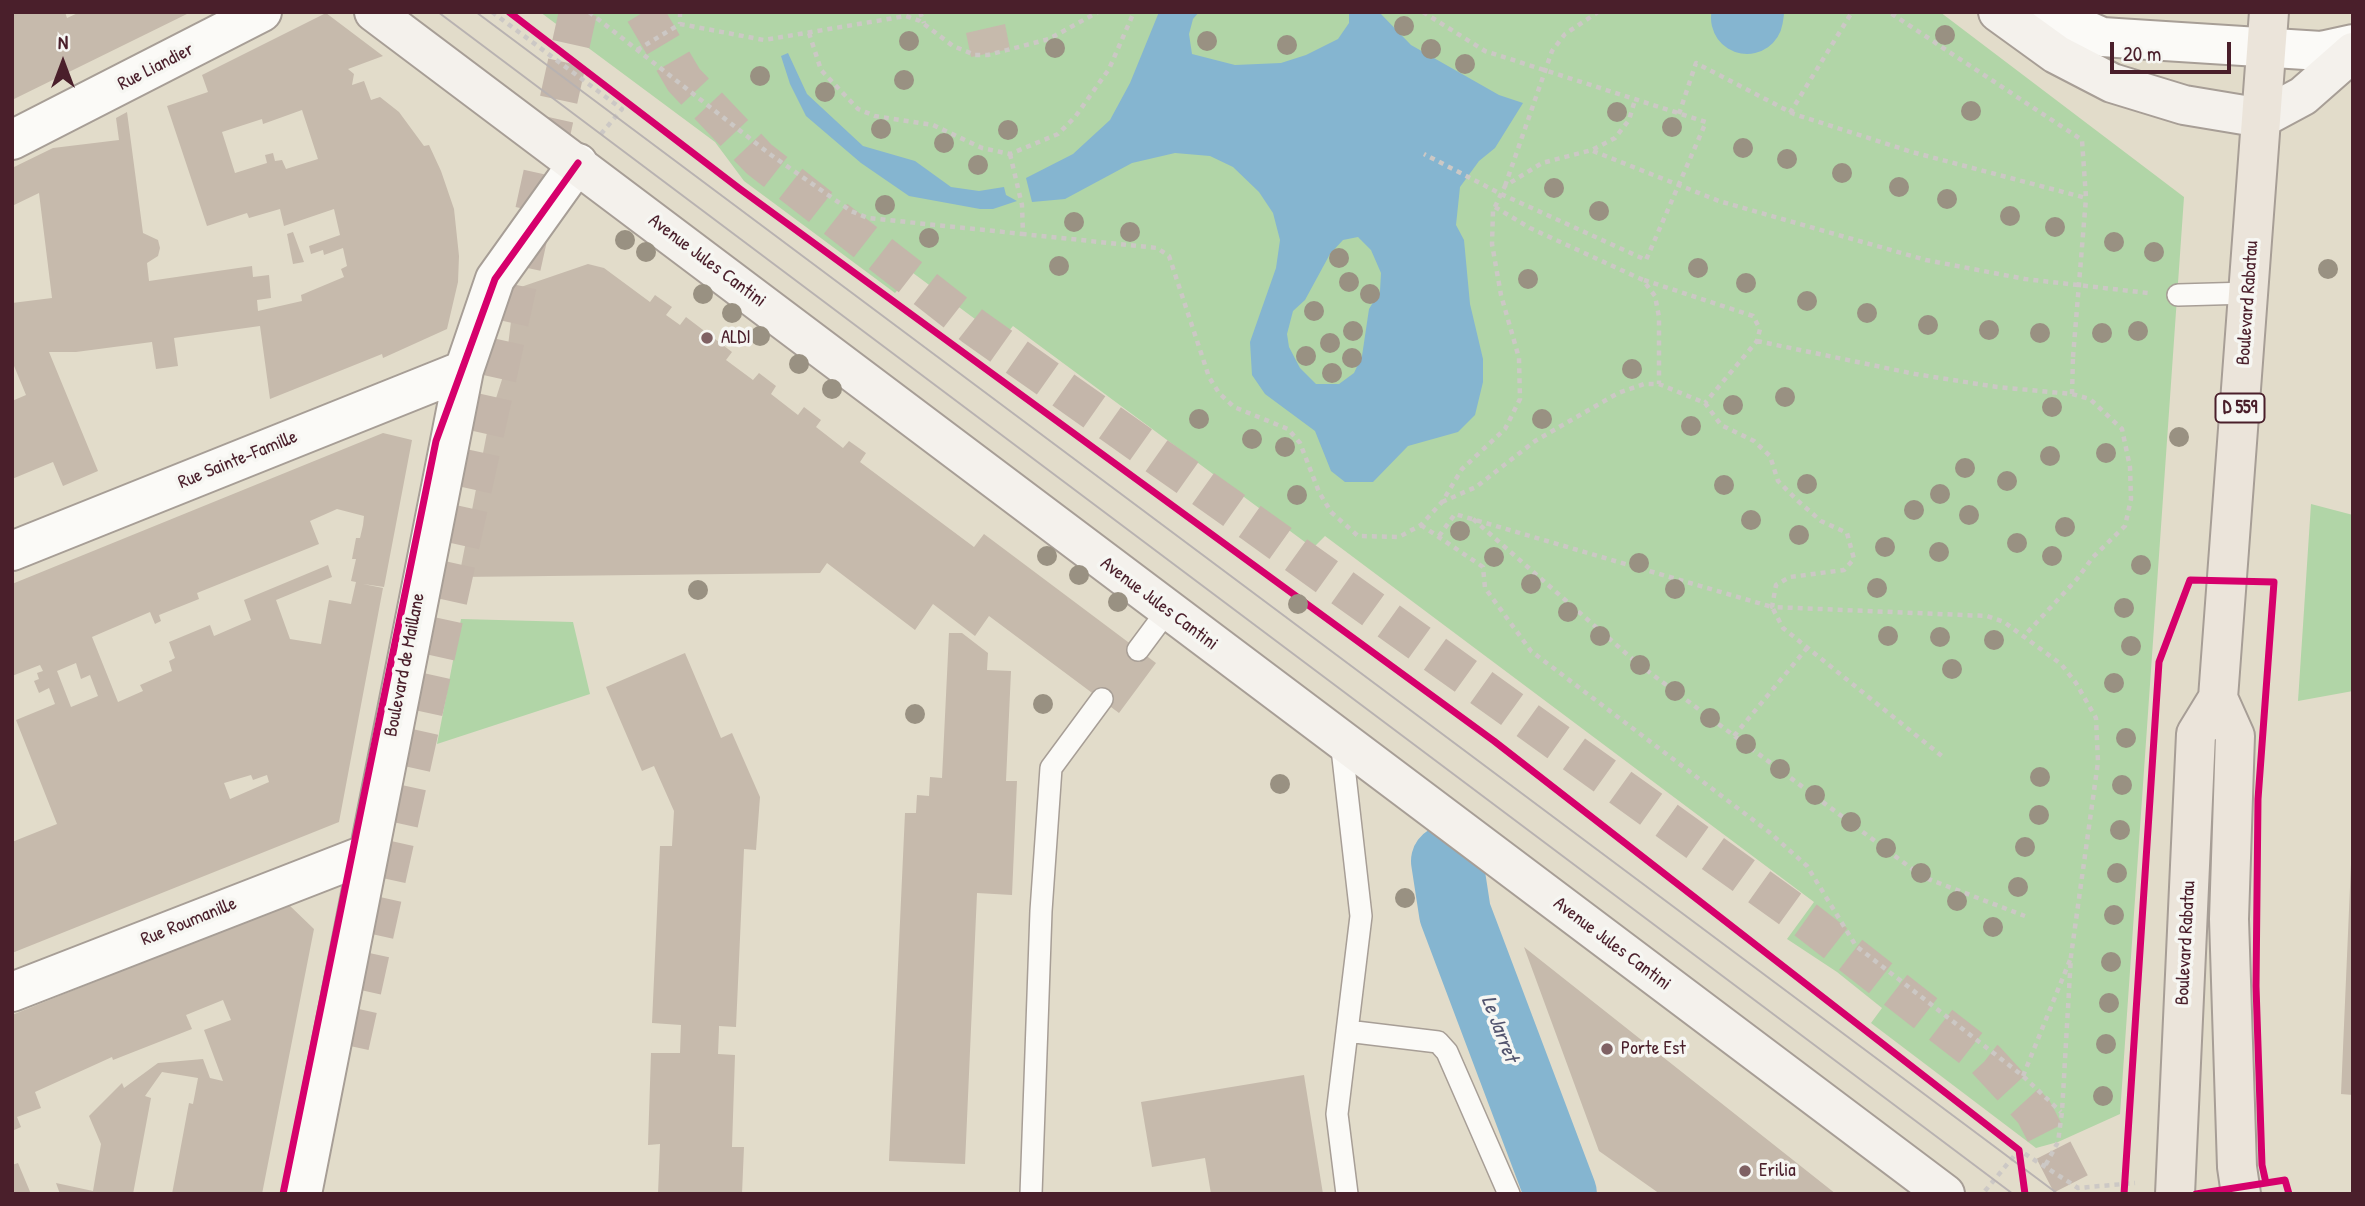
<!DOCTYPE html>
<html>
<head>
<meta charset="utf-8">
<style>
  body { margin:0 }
  #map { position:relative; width:2365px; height:1206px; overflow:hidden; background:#e2dcca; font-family:"Patrick Hand",sans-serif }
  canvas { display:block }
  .frame { position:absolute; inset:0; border:14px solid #4a1f2b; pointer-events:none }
  .north { position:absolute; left:28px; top:28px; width:70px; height:70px; -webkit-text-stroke:5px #f6f6f2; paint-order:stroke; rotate:0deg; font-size:19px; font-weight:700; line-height:28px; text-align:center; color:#4a1f2b }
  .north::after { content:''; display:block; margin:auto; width:24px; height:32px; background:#4a1f2b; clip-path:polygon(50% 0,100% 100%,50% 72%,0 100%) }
  .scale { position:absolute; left:2110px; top:42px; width:121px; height:32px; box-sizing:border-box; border:4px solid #4a1f2b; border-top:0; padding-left:9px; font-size:21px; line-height:24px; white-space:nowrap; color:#4a1f2b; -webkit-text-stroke:5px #f6f6f2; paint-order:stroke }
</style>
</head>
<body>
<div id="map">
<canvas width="2365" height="1206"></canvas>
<div class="frame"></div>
<div class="north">N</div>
<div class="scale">20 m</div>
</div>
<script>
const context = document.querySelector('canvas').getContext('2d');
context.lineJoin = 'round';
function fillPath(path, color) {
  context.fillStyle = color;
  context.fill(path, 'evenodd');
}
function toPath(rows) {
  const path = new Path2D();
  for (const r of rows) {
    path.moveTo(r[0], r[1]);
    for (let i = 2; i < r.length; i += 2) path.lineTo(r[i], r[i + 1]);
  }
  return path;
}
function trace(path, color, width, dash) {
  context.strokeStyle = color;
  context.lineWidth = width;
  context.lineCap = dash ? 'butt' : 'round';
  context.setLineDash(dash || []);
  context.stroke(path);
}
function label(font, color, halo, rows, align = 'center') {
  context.font = font + ' "Patrick Hand",sans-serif';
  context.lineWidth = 7;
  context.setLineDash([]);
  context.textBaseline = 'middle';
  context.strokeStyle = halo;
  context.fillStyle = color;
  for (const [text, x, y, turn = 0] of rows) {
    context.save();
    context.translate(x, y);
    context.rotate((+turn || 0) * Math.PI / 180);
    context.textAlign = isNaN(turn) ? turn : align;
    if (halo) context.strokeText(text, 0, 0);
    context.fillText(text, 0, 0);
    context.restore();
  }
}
const green = toPath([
  [540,12,1940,12,2184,197,2120,1114,2058,1142,2036,1148,1871,1023,1882,1008,1837,972,1787,939,1814,902,1325,536,1313,548,1013,326,1002,339,913,273,895,293,744,181,715,142],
  [2311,504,2353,515,2353,691,2298,701],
  [461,619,573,622,590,694,437,744]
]);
const water = toPath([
  [1159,12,1199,12,1193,19,1189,34,1192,54,1235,65,1281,63,1306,55,1338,39,1349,23,1349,12,1379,12,1411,45,1499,95,1523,103,1495,148,1479,161,1460,187,1456,225,1464,240,1470,304,1483,359,1483,382,1475,415,1458,432,1408,446,1373,482,1345,482,1331,471,1315,431,1265,394,1252,375,1250,342,1276,268,1280,240,1273,213,1259,192,1233,167,1210,156,1175,153,1132,163,1065,199,1032,202,1026,178,1073,154,1110,120,1130,83],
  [1358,237,1371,250,1381,273,1380,291,1369,309,1362,356,1354,373,1339,384,1316,384,1300,368,1289,347,1287,334,1293,311,1305,300,1330,254,1343,240],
  [788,53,807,94,863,146,915,161,951,187,979,191,1004,187,1006,195,1017,201,993,209,980,209,909,196,861,163,806,116,790,84,781,56]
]);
const river = toPath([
  [1747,18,1748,12],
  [1447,861,1455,913,1561,1194]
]);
const building = toPath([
  [12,12,65,12,67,18,80,12,191,12,12,100],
  [326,13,383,56,348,69,354,74,352,85,364,81,371,100,380,97,399,112,424,146,429,145,441,171,454,209,459,256,458,282,447,329,383,358,382,354,270,399,260,326,174,338,178,366,156,369,152,342,76,352,49,352,98,471,63,486,53,462,12,479,12,401,26,395,12,361,12,303,52,298,39,193,12,206,12,168,53,148,119,140,116,118,127,112,143,233,158,240,160,248,158,256,147,263,149,281,252,266,253,277,269,275,271,298,257,300,258,311,302,301,301,295,344,277,341,269,347,266,343,248,324,255,323,250,311,254,309,246,340,235,334,209,284,226,280,209,249,218,247,213,207,226,167,106,208,92,202,75],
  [302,110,318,159,286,169,282,160,275,161,273,153,265,155,267,163,235,173,222,132,262,119,263,124],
  [1005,24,1010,49,971,57,966,33],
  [293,232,304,262,293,264,287,234],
  [588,264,604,268,650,302,655,295,672,307,666,315,680,325,686,317,732,352,726,360,753,380,759,373,776,386,771,394,798,415,804,407,821,420,816,427,843,448,849,441,866,453,860,462,974,547,984,534,1156,663,1119,713,989,616,975,636,933,604,915,630,827,563,820,573,459,577,490,417,505,370,515,289],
  [383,433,412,440,384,587,363,584,383,588,339,822,12,953,12,842,57,824,16,720,55,704,49,688,39,693,34,681,39,679,37,673,43,671,40,665,12,676,12,584],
  [337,509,364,516,363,525,360,538,356,538,352,559,356,559,351,581,356,582,351,604,329,600,321,644,290,639,276,600,332,577,328,565,244,600,251,620,214,636,210,625,169,642,175,658,169,661,172,671,140,685,143,691,118,702,92,637,150,612,155,624,161,621,159,615,199,599,197,593,319,544,310,521],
  [76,663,81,679,90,675,98,696,71,707,57,671],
  [251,775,253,780,267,775,269,782,230,799,224,783],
  [949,633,962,633,988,653,987,670,1011,671,1006,781,1017,781,1012,895,977,893,965,1164,889,1161,905,813,916,813,917,795,929,796,930,777,942,778],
  [685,653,721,738,732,733,760,797,756,850,744,849,736,1027,719,1026,719,1029,718,1054,735,1055,732,1147,744,1147,742,1194,658,1194,660,1144,648,1145,651,1053,680,1053,681,1025,652,1023,660,846,672,846,674,811,654,766,642,771,606,687],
  [2351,864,2353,864,2353,1095,2341,1094],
  [288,904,314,929,262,1194,172,1194,189,1103,193,1104,198,1078,162,1072,145,1096,151,1098,133,1194,60,1194,56,1183,93,1191,101,1144,89,1116,122,1083,124,1088,158,1063,203,1059,210,1078,223,1081,204,1030,231,1020,223,1000,186,1015,192,1029,113,1060,112,1057,35,1092,41,1108,17,1117,21,1127,12,1131,12,1015],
  [1524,947,1836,1194,1660,1194,1599,1151],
  [1304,1075,1323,1194,1211,1194,1205,1158,1152,1167,1141,1102],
  [18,1163,31,1194,12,1194,12,1165]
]);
const highwayTunnel = toPath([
  [644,12,684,80,759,159,974,327,1252,523,1807,921,1986,1060,2034,1112,2076,1194],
  [350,1046,578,12]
]);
const path = toPath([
  [492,12,622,109,601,134],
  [589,12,771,155,851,211,868,218,1023,234],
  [680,12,680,24],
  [920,12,924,23],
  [1423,12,1485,51,1706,122,1646,260,1501,194,1424,154],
  [809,33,821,70,858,109,875,116,933,125,982,148,1010,154,1058,134,1075,117,1109,69,1134,12],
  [637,50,680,24,764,40,906,16,920,21,953,46,975,55,988,55,1049,39,1098,12],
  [1790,113,1852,12],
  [1679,114,1696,63,1794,114,1912,152,2086,198,2082,140,1889,12],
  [1593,151,1719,201,1926,260,2025,279,2148,293],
  [1010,154,1022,205,1023,234,1157,248,1169,256,1209,377,1219,393,1234,407,1288,429,1300,443,1319,492,1331,512,1358,536,1399,537,1421,525,1442,502,1462,469,1505,429,1520,399,1519,358,1501,295,1492,244,1493,211,1501,194,1505,186,1542,163,1592,150,1615,138,1629,120,1635,100],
  [1505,186,1552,51,1565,34,1598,12],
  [1495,207,1530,228,1643,280,1655,296,1659,317,1659,384],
  [1644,280,1753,316,1760,329,1757,341,1705,403],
  [1757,341,1915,374,1997,387,2072,394,2090,399,2122,429,2130,467,2131,499,2125,526,2093,557,2077,579,2024,636],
  [2072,394,2073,357],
  [1442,502,1476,487,1535,441,1618,393,1644,384,1659,384,1705,403,1721,425,1754,441,1770,456,1778,481,1798,501,1821,521,1847,533,1854,559,1844,570,1790,577,1776,585,1772,607,1987,616,2004,622,2061,664,2076,683,2096,718,2098,762,2071,956,2062,1112,2058,1142,2045,1166],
  [1473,519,1637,663,1923,877,2025,916],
  [1421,525,1483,567,1485,588,1531,651,1769,832,1807,866,1856,946,2023,1076,2061,1112],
  [1439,536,1455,514,1772,607,1783,628,1943,757],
  [1734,736,1807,648],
  [2023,1076,2070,960],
  [1985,1191,2019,1150,2078,1188,2135,1183]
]);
const lane = toPath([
  [2178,295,2249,293],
  [1138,650,1167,611],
  [1341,740,1361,916,1337,1114,1347,1194],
  [1347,1031,1438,1042,1447,1052,1509,1194],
  [1031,1194,1041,911,1051,768,1102,699]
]);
const street = toPath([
  [2046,12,2102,37,2321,51,2353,44],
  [12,140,262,12],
  [12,551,464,370],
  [12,992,367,854],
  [302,1194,464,370,495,279,578,163]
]);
const secondary = toPath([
  [374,12,1945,1194],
  [1998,12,2056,54,2112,83,2184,105,2262,118,2303,96,2353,52]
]);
const primary = toPath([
  [2218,698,2235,736,2229,919,2237,1167,2241,1194],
  [2175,1194,2196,734,2218,698,2269,12]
]);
const tram = toPath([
  [438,12,2013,1194],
  [476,12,2058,1194]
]);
const pathBridge = toPath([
  [2073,357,2086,198]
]);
const cycleway = toPath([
  [509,12,740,189,1494,741,2019,1150,2025,1194],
  [283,1194,436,441,495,279,578,163],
  [2124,1194,2159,662,2190,580,2274,582,2258,799,2256,986,2262,1165,2266,1183],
  [2196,1194,2285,1180,2289,1194]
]);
const trees = [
  [1404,26],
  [1945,35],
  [909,41],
  [1207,41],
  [1287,45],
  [1055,48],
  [1431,49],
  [1465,64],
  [760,76],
  [904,80],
  [825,92],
  [1971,111],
  [1617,112],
  [1672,127],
  [881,129],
  [1008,130],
  [944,143],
  [1743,148],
  [1787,159],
  [978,165],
  [1842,173],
  [1899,187],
  [1554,188],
  [1947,199],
  [885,205],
  [1599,211],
  [2010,216],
  [1074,222],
  [2055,227],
  [1130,232],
  [929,238],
  [625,240],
  [2114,242],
  [646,252],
  [2154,252],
  [1339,258],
  [1059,266],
  [1698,268],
  [2328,269],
  [1528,279],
  [1349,282],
  [1746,283],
  [703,294],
  [1370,294],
  [1807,301],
  [1314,311],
  [732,313],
  [1867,313],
  [1928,325],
  [1989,330],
  [1353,331],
  [2138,331],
  [2040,333],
  [2102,333],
  [760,336],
  [1330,343],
  [1306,356],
  [1352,358],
  [799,364],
  [1632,369],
  [1332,373],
  [832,389],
  [1785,397],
  [1733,405],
  [2052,407],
  [1199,419],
  [1542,419],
  [1691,426],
  [2179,437],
  [1252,439],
  [1285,447],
  [2106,453],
  [2050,456],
  [1965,468],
  [2007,481],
  [1807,484],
  [1724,485],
  [1940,494],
  [1297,495],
  [1914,510],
  [1969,515],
  [1751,520],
  [2065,527],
  [1460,531],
  [1799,535],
  [2017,543],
  [1885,547],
  [1939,552],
  [1047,556],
  [2052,556],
  [1494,557],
  [1639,563],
  [2141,565],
  [1079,575],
  [1531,584],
  [1877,588],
  [1675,589],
  [698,590],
  [1118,602],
  [1298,604],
  [2124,608],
  [1568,612],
  [1600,636],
  [1888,636],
  [1940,637],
  [1994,640],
  [2131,646],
  [1640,665],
  [1952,669],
  [2114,683],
  [1675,691],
  [1043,704],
  [915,714],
  [1710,718],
  [2126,738],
  [1746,744],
  [1780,769],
  [2040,777],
  [1280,784],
  [2122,785],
  [1815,795],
  [2039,815],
  [1851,822],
  [2120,830],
  [2025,847],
  [1886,848],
  [1921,873],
  [2117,873],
  [2018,887],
  [1405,898],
  [1957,901],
  [2114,915],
  [1993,927],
  [2111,962],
  [2109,1003],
  [2106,1044],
  [2103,1096]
];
const markers = [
  [707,338,7,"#7f6163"],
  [1607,1049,7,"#7f6163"],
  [1745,1171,7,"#7f6163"]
];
const shields = [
  [2240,408,49]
];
const shieldNames = [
  ["D 559",2240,408]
];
const streetNames = [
  ["Rue Liandier",156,67,-27],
  ["Avenue Jules Cantini",707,261,37],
  ["Boulevard Rabatau",2248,303,-86],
  ["Rue Sainte-Famille",238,460,-22],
  ["Avenue Jules Cantini",1159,604,37],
  ["Boulevard de Maillane",405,665,-79],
  ["Rue Roumanille",189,922,-22],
  ["Boulevard Rabatau",2186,943,-87],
  ["Avenue Jules Cantini",1612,944,37]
];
const poiNames = [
  ["ALDI",721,338],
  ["Porte Est",1621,1049],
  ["Erilia",1759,1171]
];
const waterNames = [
  ["Le Jarret",1499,1029,69]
];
fillPath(green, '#b1d5a7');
fillPath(water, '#85b5d0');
trace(river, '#85b5d0', 72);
fillPath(building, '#c6baac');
trace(highwayTunnel, '#c4b6aa', 38, [38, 19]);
trace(lane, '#a79e96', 24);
trace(street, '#a79e96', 42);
trace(secondary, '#a79e96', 42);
trace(primary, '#a79e96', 42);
trace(path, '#ccc8c5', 4.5, [5, 5]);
trace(lane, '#fbfaf7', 21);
trace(street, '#fbfaf7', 38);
trace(secondary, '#f4f1ec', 38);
trace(primary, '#ebe4da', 38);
trace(tram, '#b8b2b1', 2);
trace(pathBridge, '#ccc8c5', 4.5, [5, 5]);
trace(cycleway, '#d6006c', 7);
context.fillStyle = '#999182';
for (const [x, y] of trees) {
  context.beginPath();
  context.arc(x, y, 10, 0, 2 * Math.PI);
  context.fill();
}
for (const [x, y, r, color] of markers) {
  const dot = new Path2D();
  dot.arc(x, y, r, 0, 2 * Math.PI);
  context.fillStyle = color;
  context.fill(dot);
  trace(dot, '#f6f6f2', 2.5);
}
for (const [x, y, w] of shields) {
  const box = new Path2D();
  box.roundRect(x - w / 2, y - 14.5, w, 29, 5);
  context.fillStyle = '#f6f6f2';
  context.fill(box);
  trace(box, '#4a1f2b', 2);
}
label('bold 18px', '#4a1f2b', null, shieldNames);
label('19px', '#4a1f2b', '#f6f6f2', streetNames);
label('19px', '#4a1f2b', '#f6f6f2', poiNames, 'left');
label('italic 21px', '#52546e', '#f6f6f2', waterNames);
</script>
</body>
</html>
